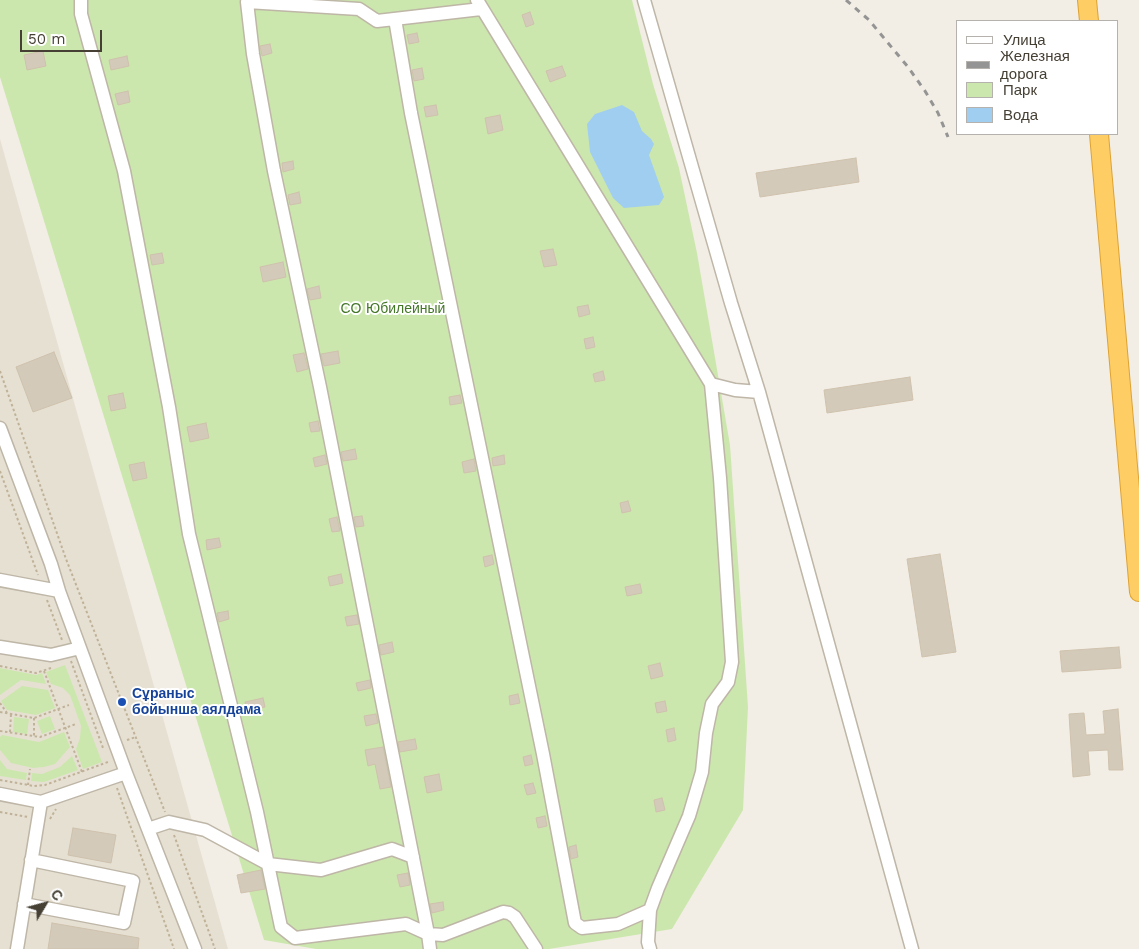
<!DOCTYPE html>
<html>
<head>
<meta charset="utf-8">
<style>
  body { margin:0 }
  #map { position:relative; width:1139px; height:949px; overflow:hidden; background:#f2eee5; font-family:"Work Sans",sans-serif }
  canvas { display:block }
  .legend { position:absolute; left:956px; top:20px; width:162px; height:115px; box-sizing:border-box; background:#fff; border:1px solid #b5b2ae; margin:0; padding:6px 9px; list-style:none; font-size:15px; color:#453f34 }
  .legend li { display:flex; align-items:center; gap:10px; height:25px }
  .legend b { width:25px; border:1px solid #b5b2ae }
  .north { position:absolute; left:20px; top:879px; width:50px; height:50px; -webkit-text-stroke:4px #fff; paint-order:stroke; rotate:53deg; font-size:14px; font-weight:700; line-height:20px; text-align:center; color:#453f34 }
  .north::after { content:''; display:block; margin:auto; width:18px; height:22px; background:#453f34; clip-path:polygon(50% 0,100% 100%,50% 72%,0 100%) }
  .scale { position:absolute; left:20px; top:30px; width:82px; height:22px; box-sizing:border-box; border:2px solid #453f34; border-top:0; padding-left:6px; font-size:15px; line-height:18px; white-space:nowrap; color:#453f34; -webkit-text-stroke:4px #fff; paint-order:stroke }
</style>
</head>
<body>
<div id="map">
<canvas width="1139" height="949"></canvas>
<ul class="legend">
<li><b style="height:6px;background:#fff"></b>Улица</li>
<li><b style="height:6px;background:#949494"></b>Железная дорога</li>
<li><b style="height:14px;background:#cce7ad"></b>Парк</li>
<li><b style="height:14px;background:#a0cef0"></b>Вода</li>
</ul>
<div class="north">С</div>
<div class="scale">50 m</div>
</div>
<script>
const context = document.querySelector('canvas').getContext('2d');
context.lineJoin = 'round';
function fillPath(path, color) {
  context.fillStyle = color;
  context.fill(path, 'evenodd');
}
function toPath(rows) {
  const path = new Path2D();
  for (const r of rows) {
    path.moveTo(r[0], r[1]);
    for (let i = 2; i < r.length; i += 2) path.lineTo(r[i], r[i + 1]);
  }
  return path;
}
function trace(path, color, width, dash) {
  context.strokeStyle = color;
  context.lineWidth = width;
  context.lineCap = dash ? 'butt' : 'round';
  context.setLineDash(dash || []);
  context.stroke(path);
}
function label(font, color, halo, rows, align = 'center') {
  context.font = font + ' "Work Sans",sans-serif';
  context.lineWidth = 4;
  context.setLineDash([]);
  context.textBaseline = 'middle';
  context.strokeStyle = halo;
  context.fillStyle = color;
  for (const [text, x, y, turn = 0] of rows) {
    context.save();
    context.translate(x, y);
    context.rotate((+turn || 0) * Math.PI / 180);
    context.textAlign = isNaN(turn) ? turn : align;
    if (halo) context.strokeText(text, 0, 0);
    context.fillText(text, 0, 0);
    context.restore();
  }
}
const residential = toPath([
  [0,139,228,949,0,949]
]);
const green = toPath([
  [0,0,632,0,653,84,679,168,697,253,730,445,748,707,743,810,672,929,549,949,316,949,264,940,0,77],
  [65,665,102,762,83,769,76,749,80,738,81,726,70,695,63,688,51,684,46,672],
  [0,668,36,675,42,673,46,684,21,680,0,695],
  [22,686,48,690,55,708,36,715,7,710,1,701],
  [50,716,55,729,42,734,37,721],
  [14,717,29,719,27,734,13,732],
  [64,732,70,747,55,764,44,767,33,768,11,763,0,750,0,737,2,735,39,742],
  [72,756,78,770,44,782,31,781,32,773,42,774,60,767],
  [0,760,7,769,27,773,26,780,0,776]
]);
const water = toPath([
  [622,105,634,112,642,131,651,139,654,144,649,155,664,197,659,205,624,208,613,198,590,152,587,124,595,114]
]);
const building = toPath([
  [530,12,534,24,526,27,522,15,530,12],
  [417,33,419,42,409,44,407,35,417,33],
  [270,44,272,53,262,56,260,46,270,44],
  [43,51,46,66,27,70,24,55,43,51],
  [127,56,129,66,111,70,109,60,127,56],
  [562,66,566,76,550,82,546,71,562,66],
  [422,68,424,79,414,81,412,70,422,68],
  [128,91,130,102,118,105,115,94,128,91],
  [436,105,438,115,426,117,424,107,436,105],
  [500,115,503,130,488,134,485,118,500,115],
  [856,158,859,182,760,197,756,173,856,158],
  [293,161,294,169,283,172,282,163,293,161],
  [299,192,301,203,290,205,288,195,299,192],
  [553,249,557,265,544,267,540,251,553,249],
  [162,253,164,263,152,265,150,255,162,253],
  [283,262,286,277,263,282,260,267,283,262],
  [319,286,321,298,310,300,307,289,319,286],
  [588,305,590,314,579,317,577,307,588,305],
  [593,337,595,347,586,349,584,339,593,337],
  [338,351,340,363,324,366,321,354,338,351],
  [54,352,72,398,33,412,16,367,54,352],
  [304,353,308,369,297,372,293,355,304,353],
  [603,371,605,380,595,382,593,374,603,371],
  [910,377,913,400,827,413,824,390,910,377],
  [123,393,126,408,111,411,108,396,123,393],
  [460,395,462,403,450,405,449,397,460,395],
  [318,421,320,431,311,432,309,423,318,421],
  [206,423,209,438,190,442,187,427,206,423],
  [355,449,357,459,343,461,341,452,355,449],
  [325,455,327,464,315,467,313,458,325,455],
  [504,455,505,464,493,466,492,458,504,455],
  [474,459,476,471,464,473,462,462,474,459],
  [144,462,147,478,133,481,129,465,144,462],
  [628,501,631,511,622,513,620,503,628,501],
  [362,516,364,526,356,527,354,517,362,516],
  [337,517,340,531,332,532,329,519,337,517],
  [219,538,221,547,207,550,206,540,219,538],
  [940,554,956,652,922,657,907,559,940,554],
  [492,555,494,564,485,567,483,557,492,555],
  [341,574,343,583,330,586,328,577,341,574],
  [640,584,642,593,627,596,625,587,640,584],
  [228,611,229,619,219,622,217,613,228,611],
  [357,615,359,624,347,626,345,617,357,615],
  [392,642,394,652,381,655,379,645,392,642],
  [1119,647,1121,668,1062,672,1060,651,1119,647],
  [660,663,663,676,651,679,648,666,660,663],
  [370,680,371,688,358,691,356,683,370,680],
  [518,694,520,703,510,705,509,696,518,694],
  [263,698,265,707,247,711,245,702,263,698],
  [665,701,667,711,657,713,655,703,665,701],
  [1118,709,1123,770,1109,770,1108,750,1088,751,1090,775,1073,777,1069,714,1084,713,1086,735,1105,734,1103,711,1118,709],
  [376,714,378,723,366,726,364,716,376,714],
  [674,728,676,740,668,742,666,730,674,728],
  [415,739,417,749,400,752,398,742,415,739],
  [383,747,391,787,380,789,375,764,368,766,365,750,383,747],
  [531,755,533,764,525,766,523,757,531,755],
  [439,774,442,790,427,793,424,777,439,774],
  [533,783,536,793,527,795,524,785,533,783],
  [662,798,665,810,656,812,654,800,662,798],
  [545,816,547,826,538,828,536,818,545,816],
  [73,828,116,835,111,863,68,855,73,828],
  [576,845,578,857,571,859,569,847,576,845],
  [261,870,265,889,241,893,237,875,261,870],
  [408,873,410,885,400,887,397,875,408,873],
  [443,902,444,910,432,913,430,904,443,902],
  [52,923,139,938,138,949,48,949,52,923]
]);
const path = toPath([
  [0,371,66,559,165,812],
  [0,471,38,575],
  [47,600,62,640],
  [71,661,103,748],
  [0,666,36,673,51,668],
  [44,671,82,772],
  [0,703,7,713],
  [0,712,34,718,69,705],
  [34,718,34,736],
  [0,731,40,737,76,724],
  [10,732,11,714],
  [127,740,136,737],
  [0,780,34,786,45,785,108,762],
  [28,785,30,769],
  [117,788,174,949],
  [0,812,28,817],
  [50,819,56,809],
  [174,835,215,949]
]);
const minor = toPath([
  [81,0,81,14,124,171,169,407,189,534,257,812,281,927,295,938,406,924,428,934,430,949],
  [477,0,711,384,735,390,759,392,912,949],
  [644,0,731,303,759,392],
  [481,9,377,21,359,9,247,2,253,54,274,171,320,387,428,934,443,935,503,912,509,913,515,917,536,949],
  [395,19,411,113,543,754,575,923,582,928,618,924,650,910,658,888,689,816,702,772,706,733,712,704,728,682,732,662,720,478,711,384],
  [0,428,51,564,59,591,126,773,195,949],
  [0,580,59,591],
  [0,647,51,655,80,648],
  [0,794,41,802,126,773],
  [148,829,169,822,205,830,268,864,321,870,392,849,413,857],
  [24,904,124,923,133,881,31,860],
  [650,910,648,942,650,949],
  [17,949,41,802]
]);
const highway = toPath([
  [1087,0,1089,21],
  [1099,134,1139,592]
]);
const rail = toPath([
  [846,0,869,20,908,67,925,91,938,113,948,137]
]);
const markers = [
  [122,702,5,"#1a4fb4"]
];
const parkNames = [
  ["СО Юбилейный",393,309]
];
const transitNames = [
  ["Сұраныс",132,694],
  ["бойынша аялдама",132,710]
];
fillPath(residential, '#e6e0d3');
fillPath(green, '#cce7ad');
fillPath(water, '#a0cef0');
fillPath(building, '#d4caba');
trace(building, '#cfc2ad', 1);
trace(minor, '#beb6a7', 15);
trace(highway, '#dda234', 20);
trace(path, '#c0b298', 2, [2.5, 2.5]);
trace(minor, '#fff', 12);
trace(highway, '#fecd64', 18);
trace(rail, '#949494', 3, [6, 6]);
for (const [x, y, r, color] of markers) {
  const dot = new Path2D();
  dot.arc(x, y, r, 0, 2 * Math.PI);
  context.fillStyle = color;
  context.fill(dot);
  trace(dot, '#fff', 2);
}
label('14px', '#447628', '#fff', parkNames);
label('bold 14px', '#164399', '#fff', transitNames, 'left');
</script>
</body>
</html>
